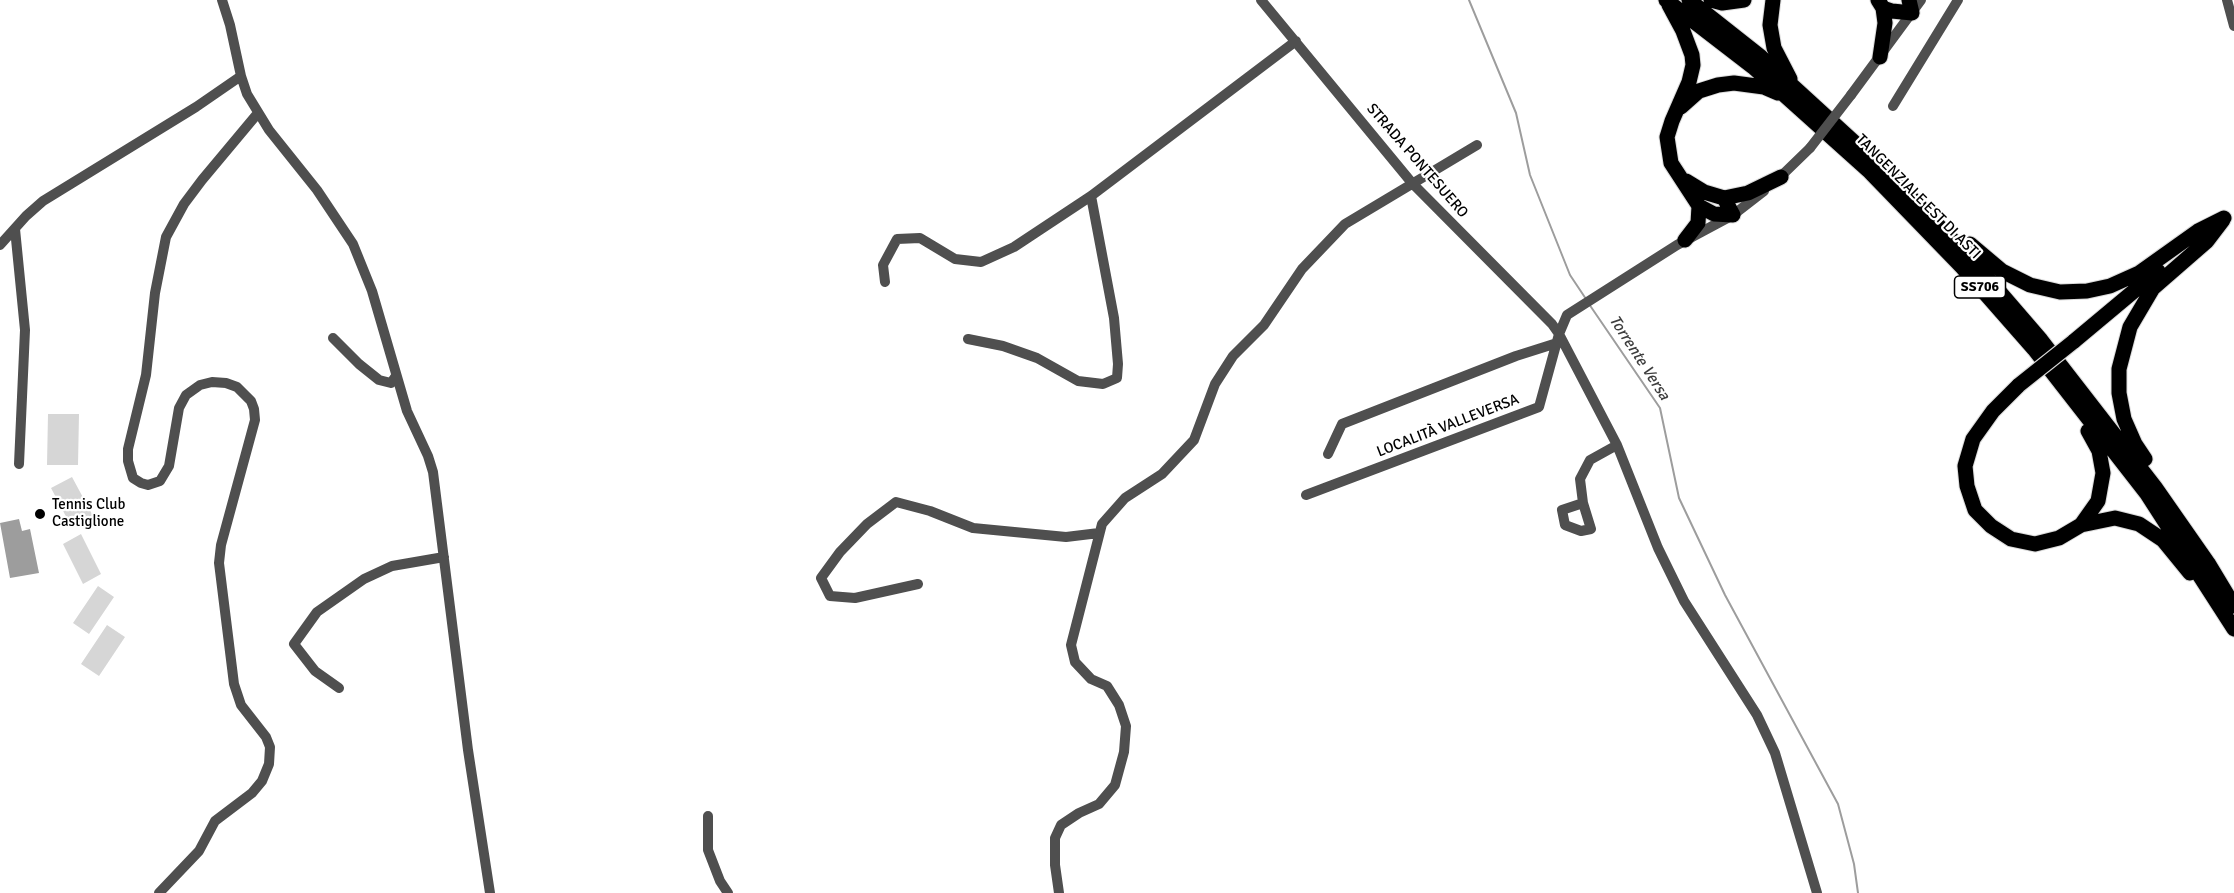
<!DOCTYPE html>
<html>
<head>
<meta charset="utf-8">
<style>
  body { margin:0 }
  canvas { display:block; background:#fff }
</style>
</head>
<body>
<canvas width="2234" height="893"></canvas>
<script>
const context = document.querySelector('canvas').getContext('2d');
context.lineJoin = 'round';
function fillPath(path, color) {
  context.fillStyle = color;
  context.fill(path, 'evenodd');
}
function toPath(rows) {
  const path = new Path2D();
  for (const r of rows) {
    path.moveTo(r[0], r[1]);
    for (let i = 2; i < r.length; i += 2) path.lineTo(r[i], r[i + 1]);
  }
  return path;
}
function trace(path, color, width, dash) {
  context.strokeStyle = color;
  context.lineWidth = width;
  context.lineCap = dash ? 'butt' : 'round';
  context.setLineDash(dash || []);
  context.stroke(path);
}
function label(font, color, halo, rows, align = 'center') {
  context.font = font + ' Signika,sans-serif';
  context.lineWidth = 4.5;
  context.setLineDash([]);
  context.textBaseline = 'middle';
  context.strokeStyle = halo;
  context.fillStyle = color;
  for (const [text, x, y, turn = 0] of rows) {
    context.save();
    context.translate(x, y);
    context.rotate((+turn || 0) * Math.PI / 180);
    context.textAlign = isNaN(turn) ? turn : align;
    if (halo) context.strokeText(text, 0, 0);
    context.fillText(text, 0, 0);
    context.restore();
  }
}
const green = toPath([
  [48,414,79,414,78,465,47,465],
  [72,477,93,516,72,528,51,488],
  [81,534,101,574,83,584,63,544],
  [98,586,114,597,89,634,73,623],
  [107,625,125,637,99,676,81,664]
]);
const water = toPath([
  [19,519,22,531,30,529,39,573,10,578,0,523]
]);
const stream = toPath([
  [1469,0,1516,113,1530,175,1570,275,1586,299],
  [1589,304,1660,408,1679,498,1725,595,1838,804,1854,864,1858,893]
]);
const minor = toPath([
  [222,0,230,25,241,76,247,94,269,130,317,190,353,244,372,291,407,411,428,456,433,472,468,750,490,893],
  [1261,0,1412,183,1552,324,1559,334,1617,445,1658,548,1684,601,1757,715,1775,753,1817,893],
  [2227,0,2234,26],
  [1851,95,1921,0],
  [1893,106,1958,0],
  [1776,181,1810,148],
  [15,229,25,330,19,464],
  [0,245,26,216,43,201,196,107,241,76],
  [885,282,883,265,897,239,920,238,955,259,981,262,1014,247,1091,196,1296,41],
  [333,338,359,364,379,380,391,383,396,376],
  [968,339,1003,346,1037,358,1078,381,1103,384,1117,378,1118,364,1114,318,1091,196],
  [1328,454,1342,424,1516,356,1557,343],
  [1306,495,1539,407,1559,334,1567,315,1677,245,1733,215,1764,191],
  [1583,503,1591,529,1581,531,1565,525,1562,510,1583,503,1580,479,1590,460,1617,445],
  [918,584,855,598,830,596,821,578,840,552,867,524,896,502,930,511,973,528,1066,537,1099,533],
  [339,688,315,671,294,644,317,612,364,579,392,566,444,557],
  [708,816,708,850,720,881,728,893],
  [159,893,199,851,215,821,252,793,262,781,269,764,270,747,266,737,241,705,234,684,219,563,221,545,255,420,254,409,251,401,237,387,226,383,212,382,200,385,186,395,179,408,169,466,160,481,148,485,141,483,133,478,128,461,128,449,146,375,155,293,166,237,184,204,202,180,258,113],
  [1059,893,1055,865,1055,838,1061,825,1079,813,1099,804,1115,785,1124,752,1126,726,1119,705,1107,686,1091,679,1075,662,1071,645,1102,524,1125,498,1162,474,1194,440,1215,384,1233,356,1264,325,1302,269,1345,224,1477,145]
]);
const highway = toPath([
  [1666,0,1753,67,1870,172,1962,267,2034,349,2147,494,2234,629],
  [1689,0,1761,57,1877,163,1972,260,2041,340,2155,487,2208,563,2234,606],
  [1711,0,1722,3,1744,0],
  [1773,0,1770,25,1774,48,1790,79],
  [1878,0,1883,8,1885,23,1880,57],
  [1669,5,1683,31,1692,55,1693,65,1689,82,1672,121,1667,137,1671,163,1699,206,1698,223,1685,240],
  [1883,8,1892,11,1912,13,1909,0],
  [1681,107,1699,91,1718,85,1734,83,1764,87,1778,93],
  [1686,181,1704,192,1724,198,1748,193,1781,177],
  [1699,206,1714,214,1733,215,1724,198],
  [1970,244,2002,271,2030,285,2060,292,2087,291,2110,286,2139,273,2198,231,2224,218],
  [2073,342,2158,271],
  [2019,385,1993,411,1973,439,1965,466,1967,486,1975,510,1991,526,2011,539,2035,544,2059,538,2081,525],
  [2088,431,2099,451,2103,473,2098,501,2081,525,2115,518,2139,524,2163,540,2190,573],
  [2145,459,2135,444,2124,419,2119,393,2119,369,2130,327,2153,288,2207,241,2223,220]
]);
const minorBridge = toPath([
  [1810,148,1851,95]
]);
const highwayBridge = toPath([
  [2019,385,2073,342]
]);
const markers = [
  [40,514,6,"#000"]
];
const shields = [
  [1980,287,51]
];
const shieldNames = [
  ["SS706",1980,287]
];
const streetNames = [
  ["STRADA PONTESUERO",1417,161,49],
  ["TANGENZIALE EST DI ASTI",1918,197,45],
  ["LOCALITÀ VALLEVERSA",1448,426,-21]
];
const poiNames = [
  ["Tennis Club",52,505],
  ["Castiglione",52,522]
];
const waterNames = [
  ["Torrente Versa",1639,358,57]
];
fillPath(green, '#d6d6d6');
fillPath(water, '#9d9d9d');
trace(stream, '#9d9d9d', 2);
trace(highway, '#dbdbdb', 17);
trace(minor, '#4f4f4f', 10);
trace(highway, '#000', 15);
trace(highwayBridge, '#dbdbdb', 17, []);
trace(minorBridge, '#4f4f4f', 10);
trace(highwayBridge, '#000', 15);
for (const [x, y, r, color] of markers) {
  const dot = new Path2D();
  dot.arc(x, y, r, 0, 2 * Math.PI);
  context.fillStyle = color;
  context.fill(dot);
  trace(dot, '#fff', 2);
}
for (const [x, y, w] of shields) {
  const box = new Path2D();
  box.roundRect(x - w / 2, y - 11, w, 22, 4.5);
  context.fillStyle = '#fff';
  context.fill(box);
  trace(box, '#000', 1.5);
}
label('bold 14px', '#000', null, shieldNames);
label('15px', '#000', '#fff', streetNames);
label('15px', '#000', '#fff', poiNames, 'left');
label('italic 16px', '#3e3e3e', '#fff', waterNames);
</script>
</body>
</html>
